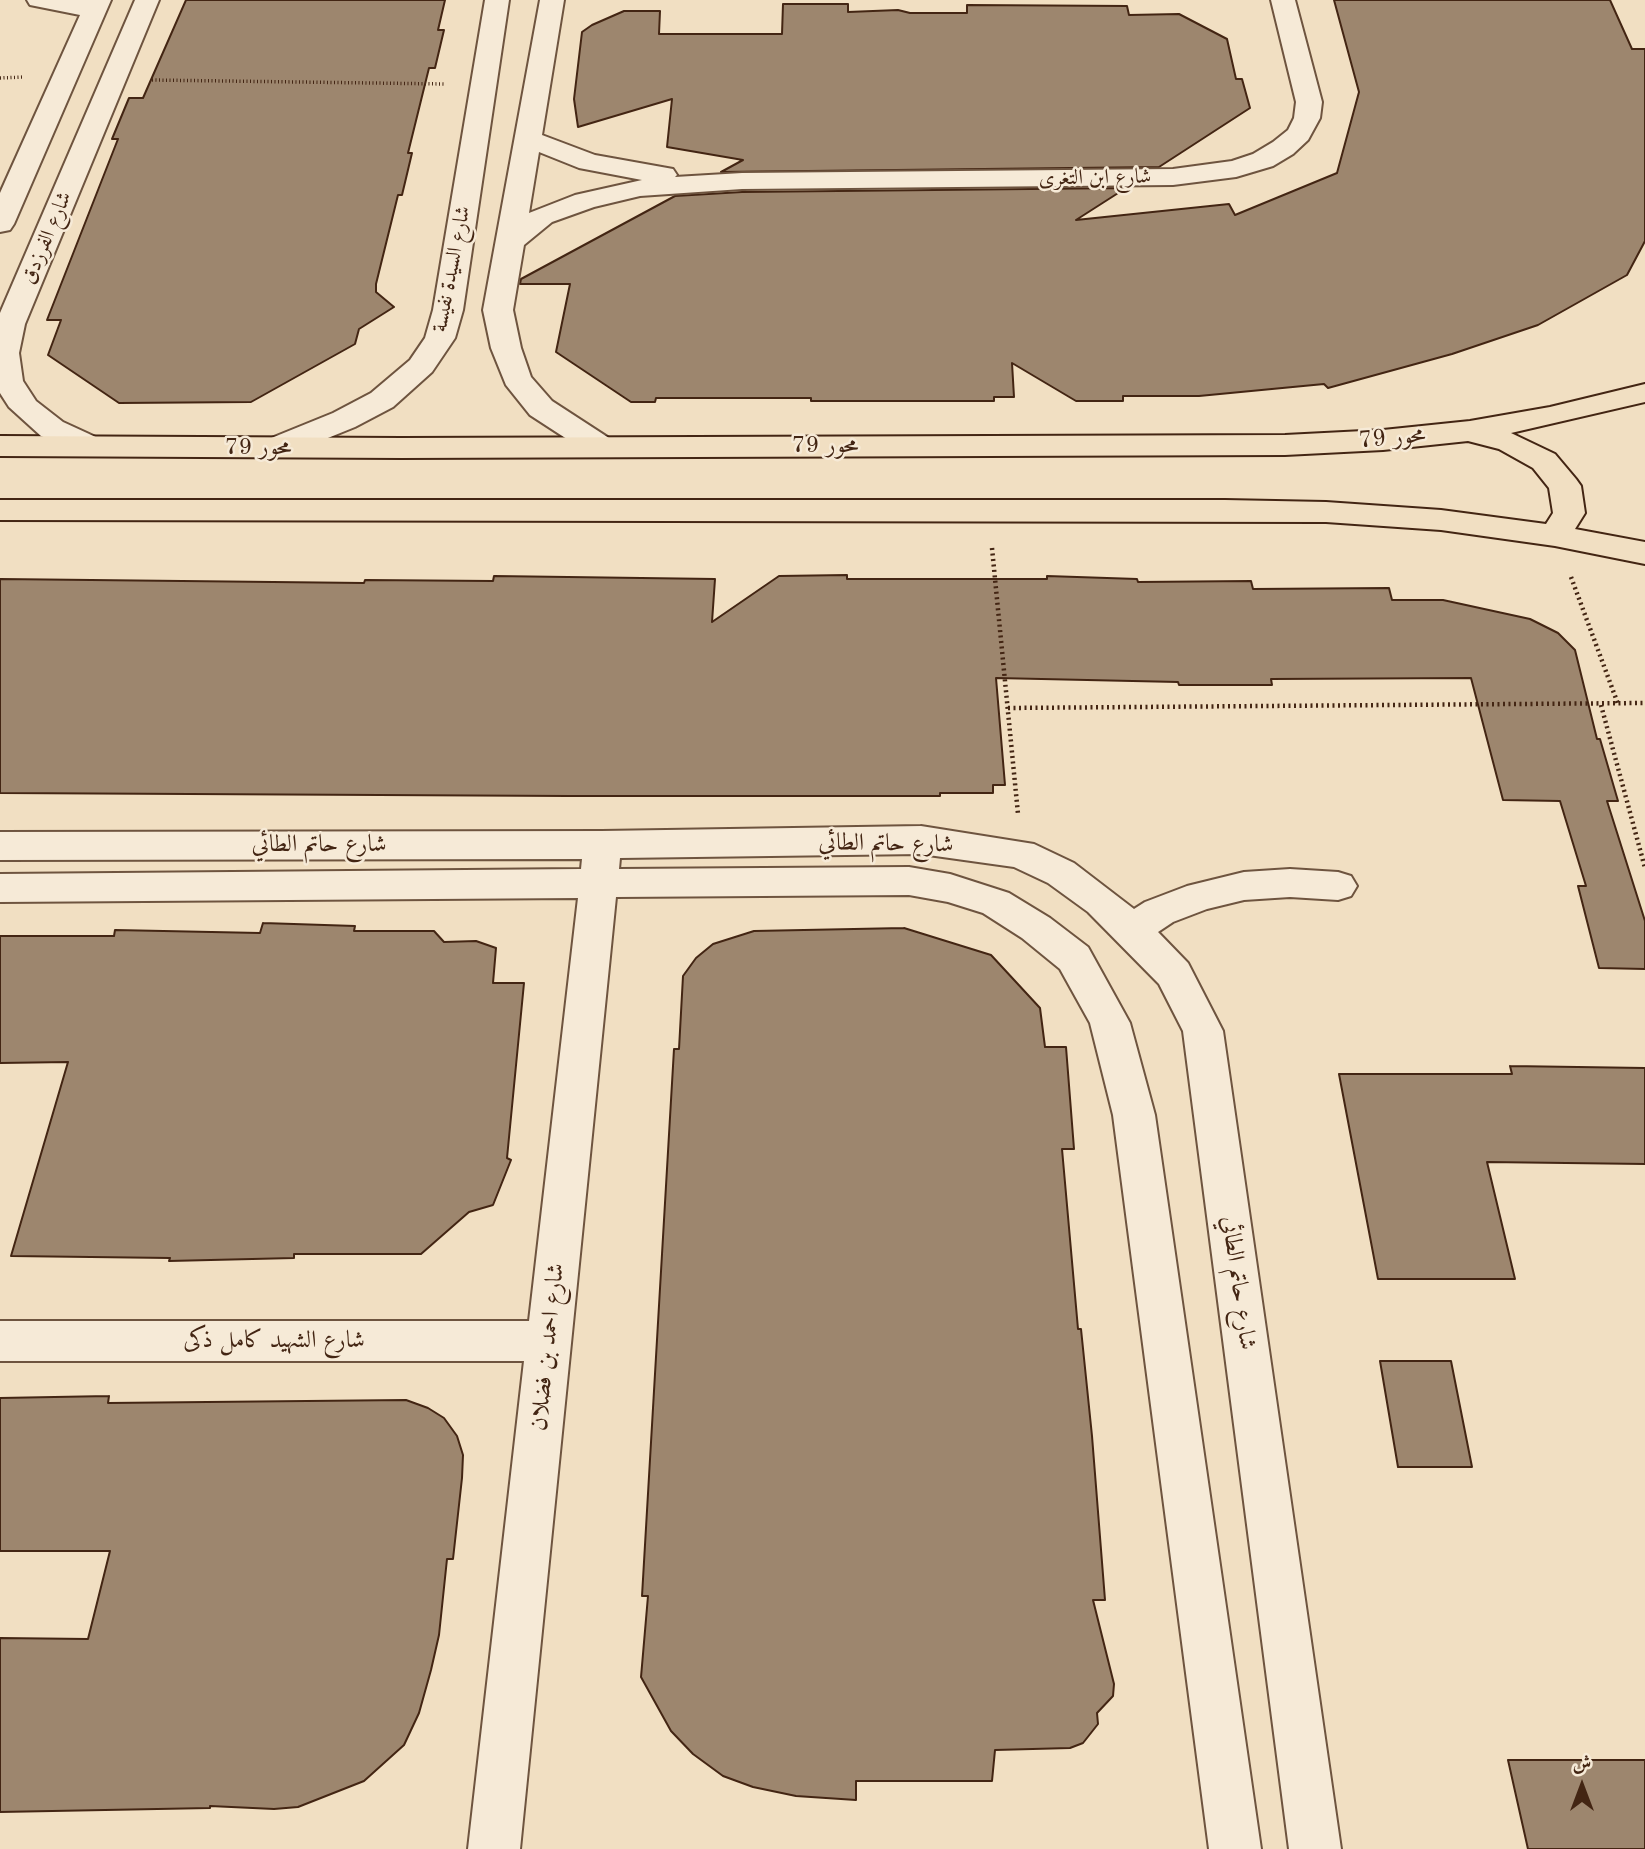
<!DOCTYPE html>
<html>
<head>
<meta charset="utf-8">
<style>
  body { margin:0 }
  #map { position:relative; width:1645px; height:1849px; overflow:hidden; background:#f1dfc2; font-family:"Old Standard TT",Amiri,serif }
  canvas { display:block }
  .north { position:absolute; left:1547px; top:1751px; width:70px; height:70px; -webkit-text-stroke:5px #f6ead7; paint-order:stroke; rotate:0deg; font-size:19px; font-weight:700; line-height:28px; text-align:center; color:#432513 }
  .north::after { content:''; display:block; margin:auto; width:24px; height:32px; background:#432513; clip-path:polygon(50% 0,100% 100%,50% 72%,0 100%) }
</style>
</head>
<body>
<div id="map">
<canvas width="1645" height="1849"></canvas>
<div class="north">ش</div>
</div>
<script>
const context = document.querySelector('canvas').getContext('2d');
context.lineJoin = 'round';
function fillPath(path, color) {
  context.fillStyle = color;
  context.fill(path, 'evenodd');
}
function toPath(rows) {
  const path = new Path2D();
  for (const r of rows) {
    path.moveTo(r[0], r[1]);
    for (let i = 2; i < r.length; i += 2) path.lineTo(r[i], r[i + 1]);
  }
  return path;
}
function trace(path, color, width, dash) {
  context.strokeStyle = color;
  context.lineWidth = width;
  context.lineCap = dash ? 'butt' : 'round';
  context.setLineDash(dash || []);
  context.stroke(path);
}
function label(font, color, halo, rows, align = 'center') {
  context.font = font + ' "Old Standard TT",Amiri,serif';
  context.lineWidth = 5;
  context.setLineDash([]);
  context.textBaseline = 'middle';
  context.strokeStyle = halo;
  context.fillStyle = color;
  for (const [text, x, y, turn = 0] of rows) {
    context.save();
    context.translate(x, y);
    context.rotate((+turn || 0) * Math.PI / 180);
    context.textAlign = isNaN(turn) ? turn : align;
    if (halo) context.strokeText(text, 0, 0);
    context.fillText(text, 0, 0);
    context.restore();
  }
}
const building = toPath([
  [186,0,445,0,438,30,444,30,435,68,429,68,408,153,412,153,402,195,398,195,376,284,376,292,394,307,359,329,355,344,251,402,119,403,48,355,61,320,47,320,118,139,112,139,129,98,143,98,186,0],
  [1334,0,1610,0,1632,49,1645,49,1645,241,1627,275,1538,325,1452,354,1328,388,1324,384,1199,396,1123,396,1123,401,1076,401,1012,363,1014,397,994,397,994,401,811,401,811,398,656,398,655,402,631,402,556,352,570,284,520,284,521,279,675,196,742,192,1126,188,1076,220,1229,204,1235,215,1337,173,1359,92,1334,0],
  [783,4,848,4,848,12,898,10,910,13,967,13,967,5,1127,6,1129,15,1179,14,1227,39,1236,79,1242,79,1250,108,1159,167,721,172,743,160,667,147,672,99,578,127,574,99,582,32,592,25,624,11,660,11,659,34,782,34,783,4],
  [847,575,847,579,1047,579,1047,576,1137,579,1138,582,1251,581,1253,589,1389,588,1392,600,1443,600,1530,619,1558,633,1575,650,1597,739,1600,739,1618,801,1607,801,1645,921,1645,969,1599,968,1578,886,1586,886,1560,801,1503,800,1471,678,1271,679,1272,685,1179,685,1178,682,996,678,1005,785,993,785,993,793,940,793,940,796,568,796,0,793,0,579,364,583,365,580,493,581,494,576,715,579,712,622,779,576,847,575],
  [263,923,355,926,354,931,434,931,444,942,476,941,496,948,493,983,524,983,507,1158,511,1160,493,1205,469,1212,421,1254,294,1254,294,1258,169,1261,170,1258,11,1256,68,1062,0,1063,0,936,114,936,115,930,260,933,263,923],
  [904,928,991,955,1040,1008,1045,1047,1066,1047,1074,1149,1062,1149,1078,1329,1081,1329,1092,1436,1105,1600,1093,1600,1114,1684,1113,1696,1097,1713,1098,1724,1083,1743,1070,1748,995,1750,992,1781,856,1781,856,1800,796,1796,753,1787,723,1776,693,1754,671,1731,641,1677,648,1596,642,1596,674,1049,679,1049,683,976,696,958,713,944,754,931,904,928],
  [1510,1066,1645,1068,1645,1164,1487,1162,1515,1279,1378,1279,1339,1074,1512,1074,1510,1066],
  [1380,1361,1451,1361,1472,1467,1398,1467,1380,1361],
  [109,1396,108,1403,406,1400,428,1408,444,1418,457,1436,463,1455,462,1478,453,1559,447,1559,439,1635,431,1670,419,1713,404,1745,364,1781,298,1807,274,1809,210,1806,210,1808,0,1812,0,1638,88,1639,110,1551,0,1551,0,1398,109,1396],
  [1508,1760,1645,1760,1645,1849,1528,1849,1508,1760]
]);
const pathFar1 = toPath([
  [0,78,24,77],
  [152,80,445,84]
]);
const path = toPath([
  [992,548,1018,814],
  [1571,577,1618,704],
  [1601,705,1645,868],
  [1008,708,1645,703]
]);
const minor = toPath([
  [27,0,111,0,14,224,10,230,0,232,0,193,80,15,30,5,27,0],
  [135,0,159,0,25,324,19,353,23,381,36,401,63,422,100,439,105,446,100,453,89,456,41,436,9,407,0,393,0,313,135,0],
  [485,0,509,0,463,310,455,338,432,372,393,407,355,427,286,455,275,458,264,455,259,448,264,441,333,413,371,393,410,360,425,338,433,310,485,0],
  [540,0,564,0,542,135,595,155,673,169,677,175,675,177,742,173,1173,169,1232,161,1253,154,1273,142,1288,130,1294,118,1296,102,1271,0,1295,0,1322,102,1320,118,1308,140,1293,154,1273,166,1236,177,1173,185,742,189,640,196,594,207,552,222,524,245,513,310,521,348,531,377,552,401,612,440,617,447,612,454,601,457,590,454,530,415,506,385,491,348,483,310,540,0],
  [539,152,579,168,642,180,575,195,529,213,539,152],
  [921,826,1034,844,1074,863,1134,909,1145,902,1187,886,1244,872,1290,869,1338,872,1351,876,1357,886,1351,896,1338,900,1290,897,1244,900,1207,909,1173,922,1158,932,1188,963,1223,1031,1341,1849,1289,1849,1183,1031,1159,984,1088,912,1048,883,1014,867,921,854,620,858,619,869,909,867,950,874,1009,893,1050,918,1088,947,1130,1023,1155,1115,1261,1849,1209,1849,1113,1115,1090,1023,1060,969,1022,938,983,913,948,902,909,895,616,897,520,1849,468,1849,524,1361,0,1361,0,1321,529,1321,578,898,0,902,0,874,581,869,582,859,0,860,0,832,602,831,921,826]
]);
const major = toPath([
  [1645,384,1645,402,1511,433,1555,454,1576,479,1581,486,1585,513,1575,529,1645,542,1645,564,1555,546,1441,530,1326,522,0,520,0,500,1225,500,1326,502,1441,510,1546,524,1553,513,1549,488,1533,468,1499,449,1468,441,1383,450,1285,455,402,458,0,456,0,436,402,438,1285,435,1383,430,1470,421,1550,407,1645,384]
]);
const farStreetnames = [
  ["شارع ابن التغرى",1095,178,-1],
  ["شارع الفرزدق",47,238,-67],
  ["شارع السيدة نفيسة",452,269,-79]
];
const streetNames = [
  ["محور 79",1392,438,-5],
  ["محور 79",825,446],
  ["محور 79",258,448],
  ["شارع حاتم الطائي",886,844,1],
  ["شارع حاتم الطائي",319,845],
  ["شارع حاتم الطائي",1238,1283,82],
  ["شارع الشهيد كامل ذكى",274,1341],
  ["شارع احمد بن فضلان",548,1347,-84]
];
fillPath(building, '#9d866e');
trace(building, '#432513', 2);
trace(minor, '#6e543f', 4);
trace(major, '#432513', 4);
trace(pathFar1, '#432513', 3.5, [1, 2.5]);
trace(path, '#432513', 4.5, [2, 3.5]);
fillPath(minor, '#f6ead7');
fillPath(major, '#f1dfc2');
label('21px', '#432513', '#f6ead7', farStreetnames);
label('24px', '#432513', '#f6ead7', streetNames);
</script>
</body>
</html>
